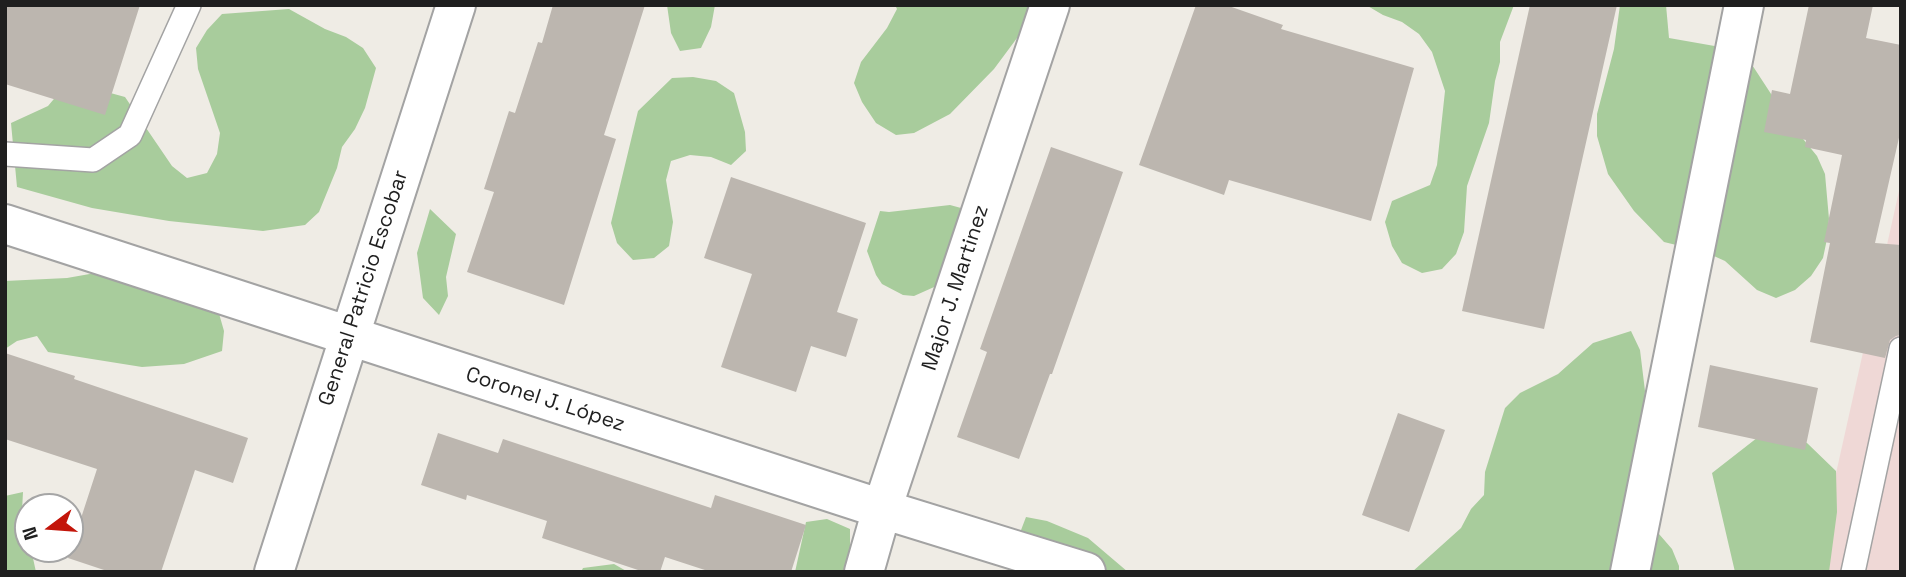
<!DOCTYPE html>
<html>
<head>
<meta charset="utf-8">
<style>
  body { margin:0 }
  #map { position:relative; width:1906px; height:577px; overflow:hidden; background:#efece5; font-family:"Space Grotesk",sans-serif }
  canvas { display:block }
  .frame { position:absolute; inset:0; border:7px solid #1f1f1f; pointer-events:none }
  .north { position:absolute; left:14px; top:493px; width:70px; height:70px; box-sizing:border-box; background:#fff; border:2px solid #a5a5a5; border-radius:50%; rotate:254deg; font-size:19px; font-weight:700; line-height:28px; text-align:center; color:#1f1f1f }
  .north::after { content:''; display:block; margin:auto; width:24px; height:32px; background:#c3150a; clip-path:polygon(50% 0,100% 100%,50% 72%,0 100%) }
</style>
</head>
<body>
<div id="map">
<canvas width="1906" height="577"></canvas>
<div class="frame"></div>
<div class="north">N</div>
</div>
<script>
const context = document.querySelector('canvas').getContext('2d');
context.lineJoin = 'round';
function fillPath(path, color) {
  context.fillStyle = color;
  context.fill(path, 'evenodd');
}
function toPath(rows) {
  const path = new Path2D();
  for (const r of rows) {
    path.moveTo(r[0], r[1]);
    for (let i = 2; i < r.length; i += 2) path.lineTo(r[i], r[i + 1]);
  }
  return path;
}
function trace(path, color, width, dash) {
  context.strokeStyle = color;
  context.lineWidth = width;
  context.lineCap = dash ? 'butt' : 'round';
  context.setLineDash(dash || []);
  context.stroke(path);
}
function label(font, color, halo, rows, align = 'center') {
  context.font = font + ' "Space Grotesk",sans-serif';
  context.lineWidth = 6;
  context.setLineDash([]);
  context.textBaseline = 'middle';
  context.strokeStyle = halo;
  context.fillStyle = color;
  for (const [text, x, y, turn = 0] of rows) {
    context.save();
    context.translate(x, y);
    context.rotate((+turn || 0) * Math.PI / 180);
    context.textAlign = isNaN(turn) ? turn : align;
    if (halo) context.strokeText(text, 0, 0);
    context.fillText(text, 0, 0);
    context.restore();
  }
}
const commercial = toPath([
  [1901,182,1901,572,1814,572]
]);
const forest = toPath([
  [667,5,715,5,711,27,701,48,680,51,671,33],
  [895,5,1032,5,1020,34,994,69,950,114,914,133,896,135,876,123,862,102,854,83,861,62,887,28,897,9],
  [1366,5,1514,5,1500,42,1500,62,1495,81,1489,123,1467,186,1464,232,1456,254,1442,269,1422,273,1402,263,1392,246,1385,222,1392,201,1430,185,1437,165,1445,91,1432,52,1419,34,1402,22,1383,15],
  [1620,5,1666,5,1669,38,1743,51,1790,123,1817,156,1825,174,1829,219,1827,239,1823,258,1811,276,1795,290,1776,298,1757,290,1725,261,1705,252,1664,242,1634,211,1608,174,1597,136,1597,114,1614,49],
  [289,9,325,29,346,37,363,48,376,68,365,108,355,129,342,147,337,168,319,212,305,225,263,231,169,221,92,208,17,187,11,123,48,106,64,87,85,86,125,97,172,166,187,178,207,173,217,154,220,133,198,69,196,48,207,30,222,14],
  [693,77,716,81,734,93,745,132,746,151,731,165,711,157,690,155,671,161,666,180,673,222,669,246,654,258,633,260,617,243,611,223,638,111,672,78],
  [950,205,961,208,967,217,961,275,914,296,903,295,882,284,876,275,867,251,880,211,889,212],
  [430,209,456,234,446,277,448,296,439,315,423,298,417,253],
  [135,266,218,310,224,331,222,351,184,364,142,367,48,352,37,336,17,341,5,349,5,281,67,278],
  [1631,331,1640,350,1645,391,1640,455,1638,528,1659,534,1672,549,1679,566,1679,572,1412,572,1461,528,1471,509,1484,495,1485,472,1505,408,1520,393,1558,374,1593,343],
  [1771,427,1807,443,1836,471,1837,512,1829,572,1735,572,1712,473],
  [23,492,22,511,28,536,28,549,31,549,36,572,5,572,5,496],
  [1026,517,1047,521,1088,538,1128,572,1024,572,1010,559],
  [827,519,850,529,850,572,795,572,806,522],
  [614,564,628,572,581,572,583,568]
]);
const building = toPath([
  [5,5,140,5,105,115,5,84],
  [553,5,645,5,604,135,616,139,564,305,467,272,494,192,484,189,509,111,515,113,538,42,542,43],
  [1196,5,1226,5,1283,25,1281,29,1414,68,1371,221,1229,180,1224,195,1139,165],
  [1530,5,1617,5,1544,329,1462,311],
  [1809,5,1873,5,1866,38,1901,45,1901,129,1875,243,1901,245,1901,335,1896,336,1890,340,1885,358,1810,342,1830,243,1824,242,1842,155,1805,147,1806,140,1764,132,1772,90,1790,94],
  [1051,147,1123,172,1052,374,1050,374,1019,459,957,437,987,352,980,349],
  [731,177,866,223,837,312,858,319,846,357,811,346,796,392,721,367,752,274,704,258],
  [5,353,75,376,74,379,248,438,233,483,195,470,161,572,110,572,68,558,97,469,5,439],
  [1710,365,1818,388,1805,450,1698,427],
  [1398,413,1445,430,1409,532,1362,515],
  [438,433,498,453,503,439,711,508,715,495,806,525,791,572,711,572,665,557,660,572,644,572,542,538,547,521,467,495,466,500,421,485]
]);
const lane = toPath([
  [5,154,93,160,130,135,189,5],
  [1853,572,1901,349]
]);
const street = toPath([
  [5,224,882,509,1086,572],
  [274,572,456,5],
  [864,572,882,509,1050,5],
  [1630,572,1744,5]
]);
const streetNames = [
  ["General Patricio Escobar",364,288,-72],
  ["Major J. Martinez",956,288,-72],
  ["Coronel J. López",545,400,18]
];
fillPath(commercial, '#efd8d6');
fillPath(forest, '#a8cc9c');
fillPath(building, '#bcb6af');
trace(lane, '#a3a3a3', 26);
trace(street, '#a3a3a3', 42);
trace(lane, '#fff', 23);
trace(street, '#fff', 38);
label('21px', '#1f1f1f', '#fff', streetNames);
</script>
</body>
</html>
